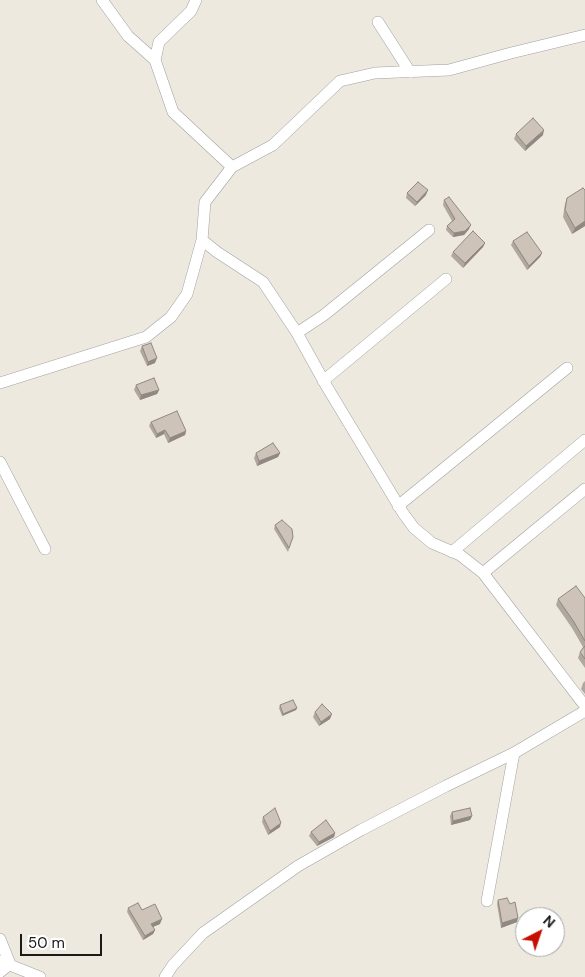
<!DOCTYPE html>
<html>
<head>
<meta charset="utf-8">
<style>
  body { margin:0 }
  #map { position:relative; width:585px; height:977px; overflow:hidden; background:#ede9df; font-family:"DM Sans",sans-serif }
  canvas { display:block }
  .north { position:absolute; left:515px; top:907px; width:50px; height:50px; box-sizing:border-box; background:#fff; border:1px solid #a3a3a3; border-radius:50%; rotate:41deg; font-size:14px; font-weight:700; line-height:20px; text-align:center; color:#1a1a1a }
  .north::after { content:''; display:block; margin:auto; width:18px; height:22px; background:#c50f00; clip-path:polygon(50% 0,100% 100%,50% 72%,0 100%) }
  .scale { position:absolute; left:20px; top:934px; width:82px; height:22px; box-sizing:border-box; border:2px solid #1a1a1a; border-top:0; padding-left:6px; font-size:15px; line-height:18px; white-space:nowrap; color:#1a1a1a; -webkit-text-stroke:4px #fff; paint-order:stroke }
</style>
</head>
<body>
<div id="map">
<canvas width="585" height="977"></canvas>
<div class="north">N</div>
<div class="scale">50 m</div>
</div>
<script>
const context = document.querySelector('canvas').getContext('2d');
context.lineJoin = 'round';
function toPath(rows) {
  const path = new Path2D();
  for (const r of rows) {
    path.moveTo(r[0], r[1]);
    for (let i = 2; i < r.length; i += 2) path.lineTo(r[i], r[i + 1]);
  }
  return path;
}
function trace(path, color, width, dash) {
  context.strokeStyle = color;
  context.lineWidth = width;
  context.lineCap = dash ? 'butt' : 'round';
  context.setLineDash(dash || []);
  context.stroke(path);
}
function fillPath(path, color) {
  context.fillStyle = color;
  context.fill(path, 'evenodd');
}
const minor = toPath([
  [102,0,128,36,155,60,173,112,232,167],
  [378,22,410,72],
  [155,60,159,42,191,11,196,0],
  [202,240,217,252,263,282,297,333,327,387,403,513,414,528,432,543,460,555,483,573,585,706],
  [297,333,324,315,429,230],
  [323,381,446,279],
  [0,383,146,337,171,317,187,294,202,240,205,202,232,167,273,145,340,81,375,73,449,70,511,53,585,35],
  [0,462,45,549],
  [398,506,567,368],
  [452,552,585,440],
  [483,573,585,489],
  [487,901,514,753],
  [0,939,10,964,0,972],
  [0,961,40,977],
  [165,977,173,965,203,933,298,866,361,830,446,786,514,753,585,711]
]);
const wall = toPath([
  [516,134,543,135,525,151,514,139],
  [585,190,585,226,572,234,563,217,565,204,567,198],
  [407,193,426,195,415,206,406,198],
  [444,200,469,229,464,235,453,237,446,230,447,226,452,221,443,205],
  [513,241,542,253,540,257,527,270,511,245],
  [485,243,483,247,463,268,451,256,453,252],
  [142,346,155,363,147,366,140,351],
  [136,385,159,390,157,394,140,400,134,390],
  [151,422,186,431,185,435,168,443,164,434,156,438,149,426],
  [256,453,280,453,278,457,257,466,254,458],
  [275,525,293,537,288,552,274,529],
  [585,598,585,668,578,658,580,652,583,647,572,628,556,605,558,599],
  [585,681,585,694,581,689,583,683],
  [280,705,297,708,296,710,282,716,279,708],
  [315,712,330,719,319,726,313,717],
  [452,812,472,816,470,820,451,825,450,816],
  [263,817,280,827,268,835,262,822],
  [311,832,335,833,334,837,317,846,309,836],
  [498,900,517,922,501,928,497,904],
  [128,908,142,910,160,924,153,927,155,930,153,934,143,940,127,912]
]);
const shadedWall = toPath([
  [544,130,543,135,525,151,526,146],
  [428,190,426,195,415,206,417,202],
  [585,221,585,226,572,234,575,228],
  [471,225,469,229,464,235,453,237,454,233],
  [485,243,483,247,463,268,465,263],
  [542,253,540,257,527,270,529,266],
  [157,358,155,363,147,366,148,362],
  [159,390,157,394,140,400,141,395],
  [165,430,164,434,156,438,157,434],
  [186,431,185,435,168,443,170,438],
  [280,453,278,457,257,466,259,461],
  [297,708,296,710,282,716,283,714],
  [332,714,330,719,319,726,321,722],
  [472,816,470,820,451,825,453,821],
  [281,823,280,827,268,835,270,831],
  [335,833,334,837,317,846,319,842],
  [518,918,517,922,501,928,502,923],
  [162,919,160,924,150,928,151,924],
  [155,930,153,934,143,940,145,936]
]);
const building = toPath([
  [533,118,544,130,526,146,516,134,533,118],
  [418,182,428,190,417,202,407,193,418,182],
  [583,188,585,190,585,221,575,228,565,210,567,198,583,188],
  [449,197,471,225,465,231,454,233,447,226,455,219,444,200,449,197],
  [473,231,485,243,465,263,453,252,473,231],
  [527,232,542,253,529,266,513,241,527,232],
  [151,343,157,358,148,362,142,346,151,343],
  [154,378,159,390,141,395,136,385,154,378],
  [177,411,186,431,170,438,165,430,157,434,151,422,177,411],
  [273,443,280,453,259,461,256,453,273,443],
  [282,520,292,529,293,537,289,548,275,525,282,520],
  [576,586,585,598,585,641,574,622,558,599,576,586],
  [585,646,585,659,580,652,585,646],
  [293,700,297,708,283,714,280,705,293,700],
  [322,704,332,714,321,722,315,712,322,704],
  [275,808,281,823,270,831,263,817,275,808],
  [470,808,472,816,453,821,452,812,470,808],
  [326,820,335,833,319,842,311,832,326,820],
  [507,898,510,904,515,902,518,918,502,923,498,900,507,898],
  [138,903,142,910,155,904,162,919,151,924,155,930,145,936,128,908,138,903]
]);
trace(minor, '#a1a1a1', 12);
trace(minor, '#fff', 11);
fillPath(wall, '#b0a89e');
fillPath(shadedWall, '#908881');
fillPath(building, '#cdc3b8');
trace(building, '#908881', 1);
</script>
</body>
</html>
